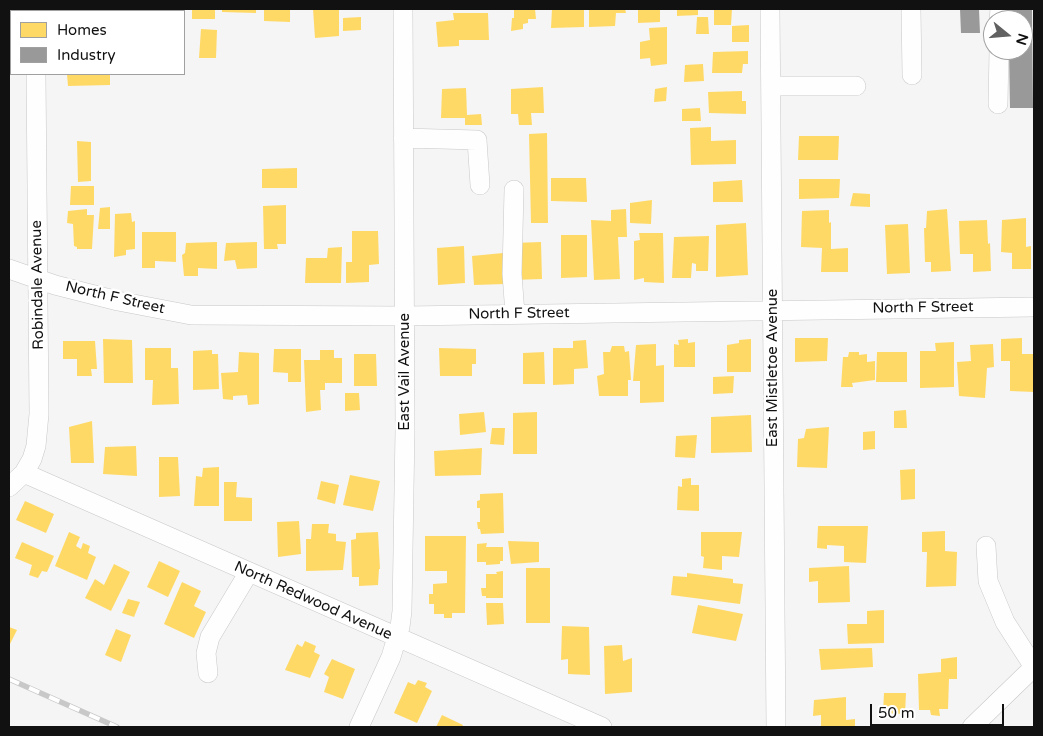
<!DOCTYPE html>
<html>
<head>
<meta charset="utf-8">
<style>
  body { margin:0 }
  #map { position:relative; width:1043px; height:736px; overflow:hidden; background:#f5f5f5; font-family:"Varela Round",sans-serif }
  canvas { display:block }
  .frame { position:absolute; inset:0; border:10px solid #121112; pointer-events:none }
  .legend { position:absolute; left:10px; top:10px; width:175px; height:65px; box-sizing:border-box; background:#fff; border:1px solid #a0a0a0; margin:0; padding:6px 9px; list-style:none; font-size:15px; color:#121112 }
  .legend li { display:flex; align-items:center; gap:10px; height:25px }
  .legend b { width:25px; border:1px solid #a0a0a0 }
  .north { position:absolute; left:983px; top:10px; width:50px; height:50px; box-sizing:border-box; background:#fff; border:1px solid #a0a0a0; border-radius:50%; rotate:107deg; font-size:14px; font-weight:700; line-height:20px; text-align:center; color:#121112 }
  .north::after { content:''; display:block; margin:auto; width:18px; height:22px; background:#616161; clip-path:polygon(50% 0,100% 100%,50% 72%,0 100%) }
  .scale { position:absolute; left:870px; top:704px; width:134px; height:22px; box-sizing:border-box; border:2px solid #121112; border-top:0; padding-left:6px; font-size:15px; line-height:18px; white-space:nowrap; color:#121112; -webkit-text-stroke:4px #fff; paint-order:stroke }
</style>
</head>
<body>
<div id="map">
<canvas width="1043" height="736"></canvas>
<div class="frame"></div>
<ul class="legend">
<li><b style="height:14px;background:#ffd966"></b>Homes</li>
<li><b style="height:14px;background:#999"></b>Industry</li>
</ul>
<div class="north">N</div>
<div class="scale">50 m</div>
</div>
<script>
const context = document.querySelector('canvas').getContext('2d');
context.lineJoin = 'round';
function fillPath(path, color) {
  context.fillStyle = color;
  context.fill(path, 'evenodd');
}
function toPath(rows) {
  const path = new Path2D();
  for (const r of rows) {
    path.moveTo(r[0], r[1]);
    for (let i = 2; i < r.length; i += 2) path.lineTo(r[i], r[i + 1]);
  }
  return path;
}
function trace(path, color, width, dash) {
  context.strokeStyle = color;
  context.lineWidth = width;
  context.lineCap = dash ? 'butt' : 'round';
  context.setLineDash(dash || []);
  context.stroke(path);
}
function label(font, color, halo, rows, align = 'center') {
  context.font = font + ' "Varela Round",sans-serif';
  context.lineWidth = 5;
  context.setLineDash([]);
  context.textBaseline = 'middle';
  context.strokeStyle = halo;
  context.fillStyle = color;
  for (const [text, x, y, turn = 0] of rows) {
    context.save();
    context.translate(x, y);
    context.rotate((+turn || 0) * Math.PI / 180);
    context.textAlign = isNaN(turn) ? turn : align;
    if (halo) context.strokeText(text, 0, 0);
    context.fillText(text, 0, 0);
    context.restore();
  }
}
const homes = toPath([
  [192,9,215,9,215,19,192,19],
  [222,9,256,9,256,13,222,12],
  [264,9,290,9,290,22,264,21],
  [313,9,339,9,339,36,315,38],
  [514,9,535,9,536,19,528,19,528,23,523,24,523,29,511,31,512,18,514,18],
  [552,9,584,9,584,27,551,28],
  [589,9,625,9,626,13,616,13,615,26,589,27],
  [638,9,660,9,660,22,638,23],
  [677,9,698,9,698,15,677,16],
  [714,9,732,9,731,25,714,25],
  [453,13,488,13,489,40,459,40,459,46,438,47,436,22,454,20],
  [361,17,361,30,343,31,343,18],
  [697,17,708,17,709,34,696,34],
  [749,25,749,42,732,42,732,26],
  [667,27,667,64,651,66,650,58,640,59,640,42,650,40,649,28],
  [201,29,217,30,216,58,199,58],
  [748,51,748,64,743,64,742,73,712,73,713,52],
  [703,64,704,81,684,82,685,65],
  [67,74,110,74,110,85,68,86],
  [543,87,544,113,531,113,532,125,519,125,518,114,511,114,511,89],
  [667,87,666,101,654,102,655,89],
  [466,88,467,115,481,114,482,125,465,125,465,118,441,118,442,89],
  [742,91,742,101,746,101,746,114,709,113,708,92],
  [700,108,701,121,682,121,682,109],
  [711,127,711,141,736,140,736,164,691,165,690,128],
  [547,133,548,223,531,223,529,134],
  [799,136,839,136,838,160,798,160],
  [77,141,91,142,91,181,78,182],
  [297,168,297,188,262,188,262,169],
  [551,178,586,178,587,202,551,201],
  [799,179,840,179,839,198,799,199],
  [742,180,743,202,713,202,713,182],
  [71,186,94,186,94,205,70,205],
  [853,193,870,194,870,207,850,206],
  [652,200,651,224,630,223,630,203],
  [286,205,286,244,277,244,278,249,264,249,263,206],
  [110,207,110,229,98,229,100,208],
  [87,209,87,215,94,215,92,249,77,249,77,247,74,246,73,224,67,223,68,211],
  [626,209,627,237,618,237,620,279,594,280,591,220,611,221,611,210],
  [947,209,951,271,931,272,931,262,925,262,924,228,926,228,927,211],
  [829,210,829,223,831,222,831,249,848,248,848,272,821,272,822,248,801,247,802,211],
  [131,213,132,222,135,221,135,249,126,250,126,255,114,257,115,214],
  [1026,218,1026,247,1031,246,1031,269,1012,269,1012,253,1001,252,1002,220],
  [987,220,988,244,990,243,991,271,973,272,973,254,960,254,959,221],
  [746,223,748,275,716,277,716,225],
  [908,224,910,273,887,274,885,225],
  [352,231,378,231,379,264,369,265,369,282,346,283,346,262,352,262],
  [142,232,176,232,176,262,155,261,155,268,142,268],
  [639,233,663,233,664,283,644,282,644,278,634,280,634,241,640,240],
  [561,235,587,235,587,277,561,278],
  [709,236,708,271,696,271,696,264,692,263,691,278,672,278,674,237],
  [217,242,217,269,198,268,198,276,184,276,182,255,185,253,186,243],
  [257,242,257,268,237,269,235,260,224,261,226,243],
  [541,242,542,279,513,280,513,243],
  [464,246,465,283,438,285,437,248],
  [342,247,341,283,305,283,306,258,327,258,328,248],
  [503,253,505,284,474,285,472,256],
  [795,338,828,338,827,361,795,362],
  [1022,338,1022,354,1034,354,1034,392,1010,391,1010,361,1001,361,1001,339],
  [103,339,132,340,133,383,104,383],
  [688,339,688,343,695,342,695,367,674,367,674,344,679,345,678,340],
  [751,339,751,372,727,372,727,345,739,343,739,340],
  [586,340,588,368,574,369,574,384,553,385,553,348,573,348,573,341],
  [63,341,95,341,97,369,91,369,92,376,77,376,77,359,63,359],
  [954,342,954,387,920,388,920,351,936,351,935,343],
  [656,344,656,366,664,365,664,402,640,403,640,381,633,381,636,345],
  [993,344,994,367,987,368,985,398,959,396,957,362,971,361,970,345],
  [612,346,624,346,625,352,629,351,631,380,628,380,628,396,599,396,597,376,604,374,603,352,610,352],
  [145,348,171,348,171,368,178,368,179,404,152,405,153,380,145,380],
  [439,348,476,349,476,364,472,364,472,376,440,376],
  [274,349,301,349,301,382,288,382,288,373,273,372],
  [212,350,212,354,218,354,219,389,193,390,193,351],
  [320,350,334,350,334,358,342,358,342,383,325,383,325,390,320,390,321,410,306,412,304,360,320,360],
  [239,352,259,353,259,404,248,405,247,395,233,396,233,400,223,399,221,373,238,372],
  [544,352,545,384,523,384,523,353],
  [849,352,859,352,859,355,867,354,867,362,875,361,875,380,852,383,853,387,841,387,843,357,848,357],
  [877,352,907,352,907,382,876,382],
  [354,354,376,354,377,386,354,386],
  [734,376,733,393,713,394,713,377],
  [345,393,359,393,360,410,345,411],
  [906,410,907,428,894,428,894,411],
  [484,412,486,432,460,435,459,414],
  [537,412,537,454,513,454,513,413],
  [751,415,752,452,711,453,711,417],
  [92,421,94,463,71,463,69,427],
  [829,427,827,468,797,467,798,439,804,438,806,429],
  [492,428,505,428,504,445,490,444],
  [875,431,875,449,863,450,863,432],
  [697,435,695,458,675,457,676,436],
  [136,446,137,476,103,474,105,447],
  [482,448,481,475,435,476,434,451],
  [159,457,178,457,180,496,159,497],
  [219,467,219,506,194,506,196,476,202,477,203,468],
  [915,469,915,499,901,500,900,470],
  [350,475,380,481,373,511,343,505],
  [691,478,691,485,699,485,699,511,677,510,678,486,682,487,682,479],
  [321,481,339,485,335,504,317,499],
  [224,482,237,482,236,497,252,498,252,521,224,521],
  [503,493,504,533,481,534,480,529,478,529,477,522,480,522,480,508,477,508,477,501,480,500,480,494],
  [25,501,54,514,46,533,16,520],
  [299,521,301,554,278,557,277,522],
  [312,524,329,524,328,533,336,534,336,541,346,542,343,570,306,571,306,539,311,539],
  [818,526,868,526,866,563,844,562,844,546,827,545,827,549,817,548],
  [945,531,945,551,957,552,956,586,926,587,927,552,922,552,922,532],
  [69,532,80,537,76,546,81,549,83,543,90,546,88,553,96,557,87,580,55,566],
  [378,532,380,569,379,569,378,585,359,586,359,577,352,577,351,540,356,539,356,533],
  [701,532,742,532,739,557,722,556,722,570,703,568,704,557,701,556],
  [425,536,466,536,465,613,452,613,452,618,444,618,444,614,434,614,434,604,429,604,429,594,433,594,433,584,447,583,447,571,425,571],
  [508,541,539,542,539,562,511,564],
  [22,542,54,556,47,572,42,571,38,578,29,575,32,565,15,558],
  [487,543,486,547,503,547,503,561,500,561,500,564,486,565,486,562,477,562,477,544],
  [159,561,180,571,168,597,147,587],
  [114,564,130,572,111,611,85,598,95,579,104,585],
  [849,566,850,602,818,603,818,581,809,582,809,568],
  [526,568,550,568,550,623,526,623],
  [503,571,503,598,486,598,486,596,482,596,481,588,486,588,486,574,497,574,496,572],
  [687,573,733,579,733,583,743,584,740,604,671,595,673,576,687,577],
  [182,582,201,591,194,606,206,612,194,638,164,624],
  [128,599,140,602,134,617,122,613],
  [486,603,503,603,504,624,487,625],
  [698,605,743,614,736,641,692,633],
  [884,610,884,643,848,644,847,624,867,624,867,611],
  [562,626,589,627,590,675,568,674,568,659,561,660],
  [9,627,17,630,9,646],
  [116,629,131,635,121,662,105,655],
  [305,641,316,646,314,652,320,655,310,678,285,670,297,644,302,647],
  [622,645,623,661,632,658,632,692,605,694,604,646],
  [872,648,873,667,821,670,819,649],
  [957,657,957,679,949,679,948,709,939,709,940,716,931,715,930,710,919,710,918,674,941,672,941,659],
  [332,659,355,669,343,699,324,692,329,677,324,674],
  [418,680,427,683,425,687,432,691,417,723,394,713,408,682,415,685],
  [884,693,906,693,905,714,883,713],
  [846,697,846,720,855,719,855,727,821,727,821,715,813,716,814,700],
  [442,715,463,725,462,727,436,727]
]);
const industry = toPath([
  [960,9,979,9,980,33,961,33],
  [1009,9,1032,9,1033,108,1010,108,1009,50,1023,50,1023,20,1009,20]
]);
const minor = toPath([
  [35,9,35,11],
  [770,9,776,727],
  [911,9,912,75],
  [999,20,1000,9],
  [771,86,856,86],
  [998,104,999,50],
  [403,138,477,140,480,185],
  [514,190,512,274,515,314],
  [9,269,55,285,118,301,191,315,405,316,1034,307],
  [24,473,602,727],
  [9,487,24,473,32,459,36,446,39,414,36,74],
  [986,546,988,581,1005,622,1034,667],
  [208,673,206,653,210,637,249,572],
  [359,727,391,657,400,627,402,611,405,430,403,9],
  [972,727,1034,667]
]);
const rail = toPath([
  [9,679,117,727]
]);
const streetNames = [
  ["Robindale Avenue",38,285,-91],
  ["North F Street",115,298,13],
  ["North F Street",923,308,-1],
  ["North F Street",519,314,-1],
  ["East Mistletoe Avenue",773,368,-90],
  ["East Vail Avenue",405,372,-90],
  ["North Redwood Avenue",313,601,24]
];
fillPath(homes, '#ffd966');
fillPath(industry, '#999');
trace(minor, '#c7c7c7', 20);
trace(minor, '#fefefe', 19);
trace(rail, '#c9c8c9', 5.5);
trace(rail, '#fff', 4, [11]);
label('15px', '#121112', '#fff', streetNames);
</script>
</body>
</html>
